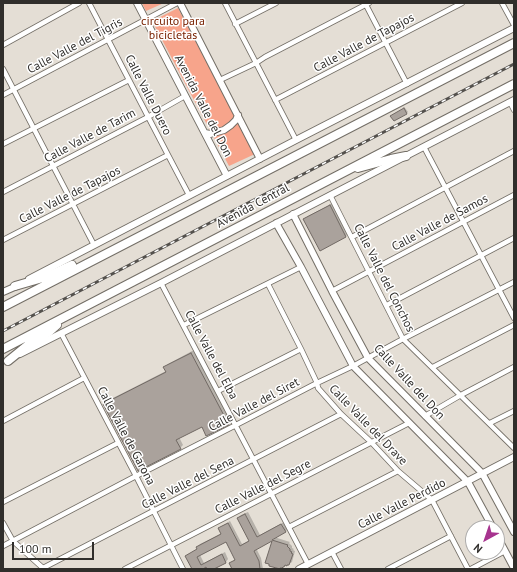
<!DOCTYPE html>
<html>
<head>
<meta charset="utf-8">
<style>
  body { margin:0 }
  #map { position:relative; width:517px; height:572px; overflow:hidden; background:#e4ded5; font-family:"PT Sans",sans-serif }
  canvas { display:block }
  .frame { position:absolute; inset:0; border:4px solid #302e2b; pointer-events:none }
  .north { position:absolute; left:465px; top:520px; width:40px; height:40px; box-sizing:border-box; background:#fff; border:1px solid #acabaa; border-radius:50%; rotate:220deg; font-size:11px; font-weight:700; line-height:16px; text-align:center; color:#302e2b }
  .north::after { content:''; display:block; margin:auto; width:14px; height:18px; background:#a7348f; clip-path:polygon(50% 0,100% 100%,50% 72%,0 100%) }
  .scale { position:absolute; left:12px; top:542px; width:82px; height:18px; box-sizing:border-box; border:2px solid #302e2b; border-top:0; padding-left:5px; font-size:12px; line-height:14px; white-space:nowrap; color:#302e2b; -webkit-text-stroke:3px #fff; paint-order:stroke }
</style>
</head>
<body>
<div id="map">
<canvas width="517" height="572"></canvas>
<div class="frame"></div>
<div class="north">N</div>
<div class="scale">100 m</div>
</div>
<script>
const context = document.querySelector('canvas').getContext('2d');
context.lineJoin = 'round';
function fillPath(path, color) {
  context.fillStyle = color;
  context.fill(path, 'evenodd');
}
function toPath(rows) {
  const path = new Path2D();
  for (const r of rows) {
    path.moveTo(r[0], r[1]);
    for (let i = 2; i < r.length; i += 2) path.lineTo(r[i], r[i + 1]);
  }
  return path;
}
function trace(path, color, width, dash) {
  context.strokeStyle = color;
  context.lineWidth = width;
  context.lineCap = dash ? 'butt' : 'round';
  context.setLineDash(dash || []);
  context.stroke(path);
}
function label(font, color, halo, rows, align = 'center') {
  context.font = font + ' "PT Sans",sans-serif';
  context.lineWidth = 3;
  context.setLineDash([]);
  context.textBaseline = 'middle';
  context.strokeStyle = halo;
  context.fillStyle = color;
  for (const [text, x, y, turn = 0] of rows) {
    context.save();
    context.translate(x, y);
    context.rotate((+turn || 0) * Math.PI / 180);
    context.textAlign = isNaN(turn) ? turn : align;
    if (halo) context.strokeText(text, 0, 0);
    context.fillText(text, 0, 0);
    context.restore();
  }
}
const green = toPath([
  [142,3,164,3,146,11],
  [178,8,255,154,229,166,152,21]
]);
const shadow = toPath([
  [405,108,408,112,407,113,391,116],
  [333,203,349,233,346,236,320,249,304,220,308,216],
  [194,350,231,421,228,424,202,425,179,437,183,445,180,448,104,404,107,401,166,371,165,367,168,364],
  [248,512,260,535,284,522,288,529,285,532,274,537,290,542,289,543,292,546,292,548,294,549,293,550,295,551,292,562,289,564,286,564,284,566,266,562,274,539,256,548,261,558,263,569,234,569,231,563,236,559,226,541,200,555,204,563,225,552,228,559,226,562,212,569,208,569,207,566,201,569,193,569,186,556,189,554,198,549,197,547,200,544,222,533,220,528,222,526,230,521,242,544,250,540,238,518,241,515]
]);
const building = toPath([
  [404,108,407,114,394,121,390,116,404,108],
  [330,205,346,237,320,251,303,219,330,205],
  [191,353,229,425,206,436,202,427,176,440,181,449,138,471,103,404,166,372,163,367,191,353],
  [245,514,257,537,281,524,286,532,272,540,288,545,287,546,290,549,290,551,292,552,291,553,293,554,289,565,287,565,287,566,285,565,284,567,283,567,282,568,280,568,280,569,269,566,269,564,265,563,272,541,254,551,259,561,260,569,232,569,229,563,235,560,226,542,197,557,201,565,222,554,226,563,214,569,207,569,206,567,203,569,192,569,185,556,197,549,196,547,221,534,218,528,228,523,240,546,249,541,237,518,245,514]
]);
const street = toPath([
  [89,3,168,155,189,195],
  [225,3,296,140],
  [365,3,407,84],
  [502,3,514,25],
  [235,24,276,3],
  [3,45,79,3],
  [3,69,94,245],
  [220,80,256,63,265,57,369,3],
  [3,95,177,3],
  [275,100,462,3],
  [510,102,514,110],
  [3,144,129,80],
  [424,147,514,318],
  [3,192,148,117,185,96],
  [330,195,403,339,514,448],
  [352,237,514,151],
  [3,240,168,155],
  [161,283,308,564],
  [268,284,301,349,317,383,318,388,341,414,371,442,398,471,432,500,468,569],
  [332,291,514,195],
  [387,305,514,238],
  [184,325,301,267],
  [61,333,136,476,183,569],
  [433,367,514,325],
  [218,391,301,349],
  [425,416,461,395,514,367],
  [3,421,84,378],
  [490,423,514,411],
  [3,502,118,443],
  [3,523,13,541,44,569],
  [289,527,398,471],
  [3,546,136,476,236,425,317,383,353,366,403,339,514,282],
  [332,552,341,569],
  [43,568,341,414],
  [125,569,409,423],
  [388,569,451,536],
  [471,569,505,551]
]);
const secondary = toPath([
  [137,3,227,176],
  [180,3,260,159],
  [205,133,210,134,224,130,231,125,236,120,238,115],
  [293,214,332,291,368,358,482,473,514,532],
  [276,223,301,267,353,366,468,482,493,528],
  [29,279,296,140,514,28],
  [3,292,19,285],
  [20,354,161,283,514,100],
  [497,536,514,568],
  [299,569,514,457]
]);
const highway = toPath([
  [358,168,391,159,406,156],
  [15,286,46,277,72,265],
  [3,307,514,43],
  [3,349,514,84],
  [8,361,29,344,49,332,57,325]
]);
const rail = toPath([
  [3,331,514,64]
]);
const parkNames = [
  ["circuito para",173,22],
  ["bicicletas",173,36]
];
const streetNames = [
  ["Calle Valle de Tapajos",364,43,-28],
  ["Calle Valle del Tigris",75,46,-28],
  ["Calle Valle Duero",148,95,63],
  ["Avenida Valle del Don",203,106,63],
  ["Calle Valle de Tarim",90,136,-28],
  ["Calle Valle de Tapajos",70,195,-27],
  ["Avenida Central",253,206,-28],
  ["Calle Valle de Samos",440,223,-28],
  ["Calle Valle del Conchos",384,278,63],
  ["Calle Valle del Elba",211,355,62],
  ["Calle Valle del Don",409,382,47],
  ["Calle Valle del Siret",254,405,-28],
  ["Calle Valle del Drave",368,425,46],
  ["Calle Valle de Garona",126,436,62],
  ["Calle Valle del Sena",188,483,-27],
  ["Calle Valle del Segre",263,487,-27],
  ["Calle Valle Perdido",402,504,-27]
];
fillPath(green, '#f7a48b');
fillPath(shadow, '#0003');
fillPath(building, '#aaa29c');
trace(building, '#706863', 1);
trace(street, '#736e66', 6);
trace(secondary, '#736e66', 8);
trace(highway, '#736e66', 10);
trace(street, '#fff', 4.5);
trace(secondary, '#fff', 6);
trace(highway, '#fff', 8);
trace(rail, '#54514d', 3);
trace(rail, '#fff', 1.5, [4.5]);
label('12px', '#792202', '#fff', parkNames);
label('12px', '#302e2b', '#fff', streetNames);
</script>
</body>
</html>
